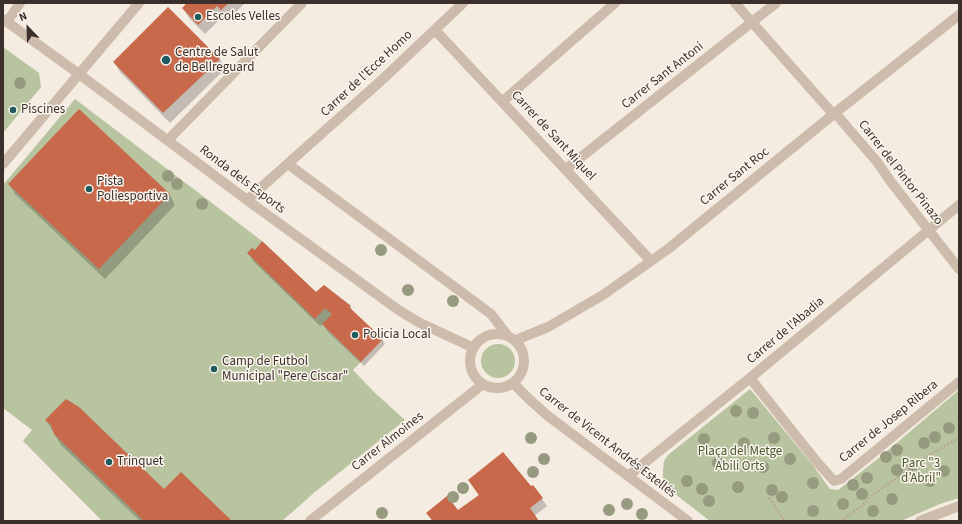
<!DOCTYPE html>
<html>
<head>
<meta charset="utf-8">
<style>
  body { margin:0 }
  #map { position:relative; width:962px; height:524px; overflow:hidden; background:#f4ebe1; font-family:"Source Sans 3",sans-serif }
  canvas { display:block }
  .frame { position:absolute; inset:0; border:4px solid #3b302b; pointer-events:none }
  .north { position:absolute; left:8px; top:8px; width:40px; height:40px; -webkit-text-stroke:3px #fbf5ee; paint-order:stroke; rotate:337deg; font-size:11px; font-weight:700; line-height:16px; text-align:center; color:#3b302b }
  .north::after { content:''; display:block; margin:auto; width:14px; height:18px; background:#3b302b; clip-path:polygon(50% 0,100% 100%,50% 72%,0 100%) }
</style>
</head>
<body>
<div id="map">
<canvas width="962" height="524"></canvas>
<div class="frame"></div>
<div class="north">N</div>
</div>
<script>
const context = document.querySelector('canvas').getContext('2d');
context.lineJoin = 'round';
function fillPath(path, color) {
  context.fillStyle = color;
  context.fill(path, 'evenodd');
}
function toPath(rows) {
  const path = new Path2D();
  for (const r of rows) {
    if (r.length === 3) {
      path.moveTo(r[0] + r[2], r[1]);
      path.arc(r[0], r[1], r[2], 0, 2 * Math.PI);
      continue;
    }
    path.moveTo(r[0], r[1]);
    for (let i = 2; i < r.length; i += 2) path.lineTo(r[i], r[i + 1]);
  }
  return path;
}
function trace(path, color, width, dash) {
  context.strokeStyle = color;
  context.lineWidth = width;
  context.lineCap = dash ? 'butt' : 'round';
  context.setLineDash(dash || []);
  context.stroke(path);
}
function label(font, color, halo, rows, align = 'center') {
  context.font = font + ' "Source Sans 3",sans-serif';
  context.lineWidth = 3;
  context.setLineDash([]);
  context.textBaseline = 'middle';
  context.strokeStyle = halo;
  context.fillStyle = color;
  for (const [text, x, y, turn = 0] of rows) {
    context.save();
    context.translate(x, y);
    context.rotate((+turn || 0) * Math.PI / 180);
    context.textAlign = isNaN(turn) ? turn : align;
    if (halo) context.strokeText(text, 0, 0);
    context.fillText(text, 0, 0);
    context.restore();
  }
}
const green = toPath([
  [3,47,39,73,41,87,3,133],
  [75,99,262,241,316,292,324,285,351,306,329,331,361,362,353,370,375,393,405,420,315,492,282,521,102,521,23,441,32,430,3,408,3,185],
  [498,361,17],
  [750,389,812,464,830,489,838,490,880,457,959,390,959,498,940,504,901,521,710,521,675,494,667,487,663,479,663,470,664,461,668,455]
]);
const shadow = toPath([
  [184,3,245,3,228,20,223,16,205,34,189,18,183,8,186,6],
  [220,59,225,69,170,123,120,72,114,62],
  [79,111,170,195,175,205,105,279,15,194,9,184],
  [249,253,316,293,350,306,354,313,382,339,385,344,364,366,328,332,323,324,320,326,253,261],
  [46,420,164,490,181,473,231,521,140,521,61,445],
  [469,480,531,488,533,486,547,506,534,516,538,521,432,521,427,513,458,512,479,496]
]);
const building = toPath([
  [185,3,229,3,221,10,217,6,198,25,182,8,186,4],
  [168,7,220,59,163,113,113,62],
  [79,109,170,194,99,269,8,184],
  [262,241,316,292,324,285,351,306,349,307,383,339,361,362,322,324,332,314,325,308,315,319,247,253,252,248,255,250],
  [66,399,79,407,164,489,181,472,231,520,230,521,144,521,54,434,51,425,45,420],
  [503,452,531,486,533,485,543,498,530,508,539,521,433,521,426,513,447,496,458,510,479,495,468,480]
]);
const path = toPath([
  [769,498,785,521],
  [840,521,858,509,874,494,901,475,933,453,959,438]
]);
const minor = toPath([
  [735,3,833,114],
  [3,19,79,74,247,200,397,309,418,322,474,348],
  [7,22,20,3],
  [435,30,651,261],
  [503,101,615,3],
  [835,113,878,163,891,182,959,269],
  [168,140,302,3],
  [3,164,139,3],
  [288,164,491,314,508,336],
  [566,169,776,3],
  [247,200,384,78,463,3],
  [497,361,27],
  [516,340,548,327,603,295,668,249,835,113,959,15],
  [750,378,817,462,834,481,841,479,959,382],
  [513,383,529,399,548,416,688,521],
  [628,476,750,378,959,205],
  [310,521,483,384],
  [920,521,959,506]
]);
const trees = [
  [20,83],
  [168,176],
  [177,184],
  [202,204],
  [381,250],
  [408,290],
  [453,301],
  [736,411],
  [753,413],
  [949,428],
  [935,437],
  [531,438],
  [774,438],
  [704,439],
  [744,443],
  [924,443],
  [897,450],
  [886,457],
  [544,459],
  [790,459],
  [718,463],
  [913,465],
  [763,467],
  [897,470],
  [944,471],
  [533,472],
  [867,478],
  [687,481],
  [930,481],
  [813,483],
  [853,485],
  [738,487],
  [463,488],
  [702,489],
  [772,490],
  [862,494],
  [453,497],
  [782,497],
  [892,499],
  [709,501],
  [627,504],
  [843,504],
  [609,510],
  [813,511],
  [873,511],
  [382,513],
  [642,514]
];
const markers = [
  [198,17,4,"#1f5a5e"],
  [166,60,5,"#1f5a5e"],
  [13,110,4,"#1f5a5e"],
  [89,189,4,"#1f5a5e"],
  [355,335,4,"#1f5a5e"],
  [214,369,4,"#1f5a5e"],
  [109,462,4,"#1f5a5e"]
];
const poiNames = [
  ["Escoles Velles",206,17],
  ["Centre de Salut",175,53],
  ["de Bellreguard",175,68],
  ["Piscines",21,110],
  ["Pista",97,182],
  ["Poliesportiva",97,197],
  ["Policia Local",363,335],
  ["Camp de Futbol",222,362],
  ["Municipal \"Pere Ciscar\"",222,377],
  ["Trinquet",117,462]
];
const streetNames = [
  ["Carrer de l'Ecce Homo",367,74,-43],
  ["Carrer Sant Antoni",663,76,-38],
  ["Carrer de Sant Miquel",553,136,47],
  ["Carrer del Pintor Pinazo",900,173,52],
  ["Carrer Sant Roc",735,177,-39],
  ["Ronda dels Esports",242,180,37],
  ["Carrer de l'Abadia",786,331,-40],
  ["Carrer de Josep Ribera",889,422,-39],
  ["Carrer Almoines",388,442,-38],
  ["Carrer de Vicent Andrés Estellés",607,443,38]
];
const parkNames = [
  ["Plaça del Metge",740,452],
  ["Abili Orts",740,467],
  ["Parc \"3",921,464],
  ["d’Abril\"",921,479]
];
fillPath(green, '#b8c4a0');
fillPath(shadow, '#0003');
fillPath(building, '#c8694b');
trace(path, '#b9a596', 2.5, [2, 2]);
trace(minor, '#cdbbac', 10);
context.fillStyle = '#969b7f';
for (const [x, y] of trees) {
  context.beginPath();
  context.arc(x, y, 6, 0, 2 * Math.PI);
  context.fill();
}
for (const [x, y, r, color] of markers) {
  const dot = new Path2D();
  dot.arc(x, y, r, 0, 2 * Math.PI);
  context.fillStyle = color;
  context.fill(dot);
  trace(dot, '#fbf5ee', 1.5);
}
label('13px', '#3b302b', '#fbf5ee', poiNames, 'left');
label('13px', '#3b302b', '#fbf5ee', streetNames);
label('13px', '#4a5a2e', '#fbf5ee', parkNames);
</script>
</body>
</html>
